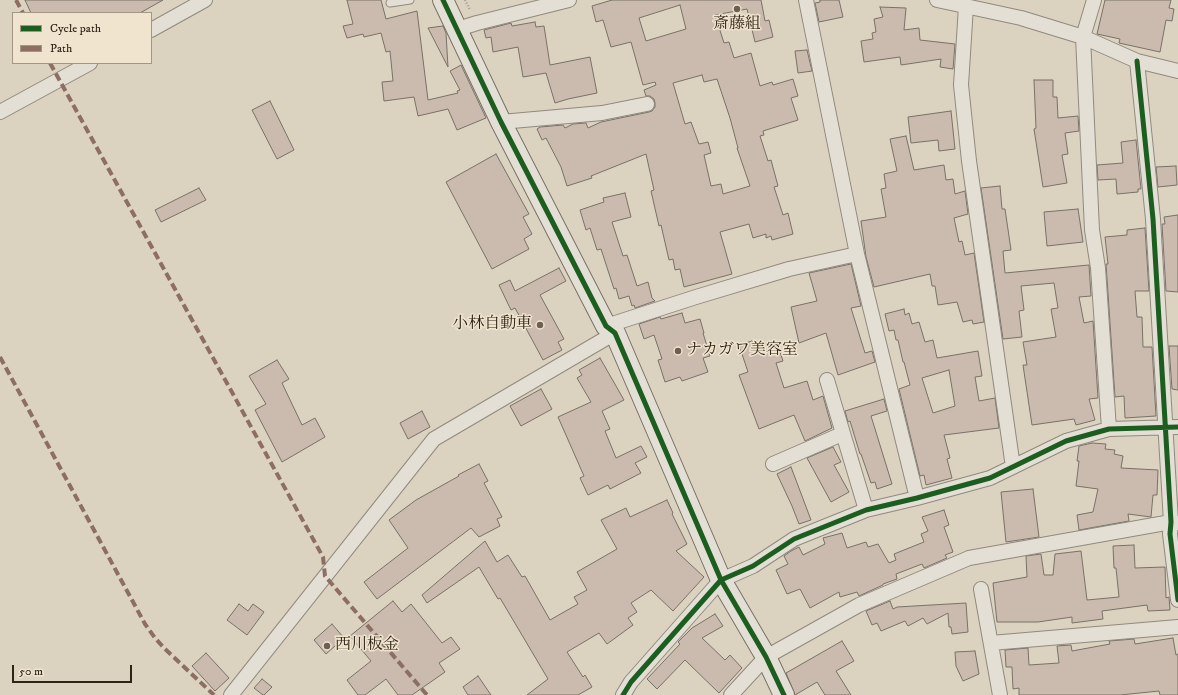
<!DOCTYPE html>
<html>
<head>
<meta charset="utf-8">
<style>
  body { margin:0 }
  #map { position:relative; width:1178px; height:695px; overflow:hidden; background:#dcd2c0; font-family:"IM FELL DW Pica",serif }
  canvas { display:block }
  .legend { position:absolute; left:12px; top:12px; width:140px; height:52px; box-sizing:border-box; background:#f0e4ce; border:1px solid #a29784; margin:0; padding:5px 7px; list-style:none; font-size:12px; color:#2e2316 }
  .legend li { display:flex; align-items:center; gap:8px; height:20px }
  .legend b { width:20px; border:1px solid #a29784 }
  .scale { position:absolute; left:12px; top:665px; width:120px; height:18px; box-sizing:border-box; border:2px solid #2e2316; border-top:0; padding-left:5px; font-size:12px; line-height:14px; white-space:nowrap; color:#2e2316; -webkit-text-stroke:3px #f0e4ce; paint-order:stroke }
</style>
</head>
<body>
<div id="map">
<canvas width="1178" height="695"></canvas>
<ul class="legend">
<li><b style="height:5px;background:#1b5e20"></b>Cycle path</li>
<li><b style="height:5px;background:#8d6e63"></b>Path</li>
</ul>
<div class="scale">50 m</div>
</div>
<script>
const context = document.querySelector('canvas').getContext('2d');
context.lineJoin = 'round';
function fillPath(path, color) {
  context.fillStyle = color;
  context.fill(path, 'evenodd');
}
function toPath(rows) {
  const path = new Path2D();
  for (const r of rows) {
    path.moveTo(r[0], r[1]);
    for (let i = 2; i < r.length; i += 2) path.lineTo(r[i], r[i + 1]);
  }
  return path;
}
function trace(path, color, width, dash) {
  context.strokeStyle = color;
  context.lineWidth = width;
  context.lineCap = dash ? 'butt' : 'round';
  context.setLineDash(dash || []);
  context.stroke(path);
}
function label(font, color, halo, rows, align = 'center') {
  context.font = font + ' "IM FELL DW Pica","Noto Serif JP",serif';
  context.lineWidth = 3;
  context.setLineDash([]);
  context.textBaseline = 'middle';
  context.strokeStyle = halo;
  context.fillStyle = color;
  for (const [text, x, y, turn = 0] of rows) {
    context.save();
    context.translate(x, y);
    context.rotate((+turn || 0) * Math.PI / 180);
    context.textAlign = isNaN(turn) ? turn : align;
    if (halo) context.strokeText(text, 0, 0);
    context.fillText(text, 0, 0);
    context.restore();
  }
}
const building = toPath([
  [25,0,163,0,140,13,31,13,25,0],
  [347,0,381,0,386,19,417,11,428,100,458,93,457,91,460,90,450,71,461,65,486,118,457,130,448,109,418,116,414,97,384,101,382,82,393,81,390,51,386,52,381,33,364,37,363,34,347,38,343,26,353,24,347,0],
  [612,0,761,0,765,21,769,20,773,37,755,42,747,9,715,15,724,43,729,42,734,58,751,53,760,86,772,82,773,85,793,79,798,96,791,98,798,120,763,131,764,135,760,136,768,161,771,160,778,186,774,187,783,215,788,213,793,234,772,240,771,236,766,238,766,234,753,238,749,224,720,232,732,274,684,287,680,269,675,270,673,259,669,260,661,225,659,226,651,191,654,190,646,154,591,176,592,178,567,186,561,167,546,138,542,140,537,129,540,127,563,125,565,128,573,124,586,123,588,128,601,122,649,112,652,111,655,107,655,103,654,99,650,96,646,96,644,90,656,85,655,82,643,85,631,42,611,47,603,20,596,22,592,6,612,0],
  [680,5,686,29,646,41,639,18,680,5],
  [702,75,704,82,717,79,730,118,738,148,737,148,750,186,723,194,721,184,711,186,704,155,711,153,708,142,699,144,691,122,685,124,673,83,702,75],
  [820,0,839,0,843,17,819,22,815,3,820,2,820,0],
  [1105,0,1171,0,1169,8,1174,9,1172,21,1166,20,1160,52,1119,43,1120,39,1097,34,1105,0],
  [880,7,906,8,904,30,919,28,920,40,955,44,953,69,940,67,941,59,901,65,900,57,864,62,861,41,873,39,872,33,876,32,874,19,883,17,880,7],
  [535,22,536,27,544,26,550,65,590,57,597,93,568,99,555,103,546,73,523,77,518,47,493,52,491,37,486,38,484,30,511,23,512,26,535,22],
  [443,26,446,33,448,67,428,28,443,26],
  [807,50,812,71,798,73,795,51,807,50],
  [1034,80,1053,80,1053,97,1057,97,1058,118,1078,116,1079,131,1065,133,1068,154,1062,155,1067,183,1043,187,1034,129,1036,128,1034,80],
  [270,101,294,150,277,159,252,110,270,101],
  [951,111,955,149,939,151,938,140,911,143,908,117,951,111],
  [906,136,914,170,944,165,946,180,953,179,955,194,965,191,968,214,954,218,959,242,962,241,965,255,974,253,984,322,973,324,972,320,963,322,957,302,938,305,935,286,932,286,930,274,874,287,866,257,861,221,886,217,881,189,886,188,884,174,897,171,890,139,906,136],
  [1136,140,1141,189,1138,189,1138,192,1117,194,1116,179,1098,180,1097,165,1123,163,1121,142,1136,140],
  [496,154,529,214,523,217,532,234,524,239,529,249,492,269,446,182,496,154],
  [1176,166,1177,185,1158,187,1156,167,1176,166],
  [1000,186,1002,209,1005,209,1011,250,1003,251,1005,273,1089,265,1091,296,1079,297,1084,323,1093,321,1098,398,1089,399,1095,420,1076,425,1074,419,1032,425,1023,365,1027,365,1023,342,1056,337,1051,309,1058,308,1054,283,1021,286,1024,310,1019,311,1022,337,1003,339,981,188,1000,186],
  [199,188,206,200,161,222,155,210,199,188],
  [625,193,631,217,612,222,623,256,627,255,637,286,648,282,652,298,655,301,635,308,634,305,632,306,629,296,619,299,616,288,614,289,601,249,597,250,590,228,586,230,580,210,604,202,603,198,625,193],
  [1078,209,1083,242,1047,246,1044,212,1078,209],
  [1178,215,1178,292,1166,291,1162,224,1165,224,1164,217,1178,215],
  [1145,228,1149,291,1135,291,1137,317,1142,317,1143,347,1152,347,1156,416,1125,418,1124,396,1115,397,1106,264,1108,264,1105,237,1127,235,1127,230,1145,228],
  [851,264,861,306,851,308,865,353,872,351,875,362,838,375,826,333,799,343,791,307,817,301,809,273,851,264],
  [559,268,566,281,540,295,564,339,558,342,562,350,543,360,515,308,511,310,499,285,510,280,515,291,559,268],
  [904,309,905,315,909,313,912,324,919,322,925,342,933,340,937,358,978,351,982,376,975,377,979,401,995,398,999,428,944,435,950,458,947,459,952,478,926,485,924,475,920,476,899,389,910,385,904,362,903,362,898,340,896,340,894,330,889,331,885,314,904,309],
  [949,370,955,406,933,413,922,378,949,370],
  [682,313,685,323,700,319,704,333,703,333,710,356,703,358,708,372,682,381,680,377,665,382,658,360,662,359,654,335,644,339,639,324,660,317,661,319,682,313],
  [752,341,754,347,768,343,771,351,779,349,783,361,776,363,784,388,807,381,813,400,823,396,832,428,805,441,794,415,759,429,739,375,748,372,739,345,752,341],
  [1169,346,1178,346,1178,390,1172,389,1169,346],
  [600,358,624,400,602,411,610,429,605,431,616,458,641,446,647,457,635,463,641,473,610,489,608,485,588,495,580,478,584,476,558,417,591,402,577,378,582,375,579,370,600,358],
  [277,360,289,379,282,383,302,425,315,418,325,437,282,462,255,410,266,404,249,376,277,360],
  [541,389,552,409,521,426,510,406,541,389],
  [884,399,887,411,871,416,892,484,877,489,875,482,871,483,861,454,860,454,850,421,848,422,845,411,884,399],
  [422,411,430,427,408,439,400,423,422,411],
  [1092,443,1106,444,1105,449,1115,450,1114,454,1123,456,1121,468,1158,470,1157,495,1153,495,1151,517,1128,514,1129,521,1079,530,1077,515,1093,512,1098,489,1076,486,1079,461,1077,461,1079,446,1092,443],
  [833,447,841,462,834,465,849,492,831,502,807,458,833,447],
  [479,464,488,481,484,483,502,517,497,519,500,526,479,537,471,528,377,599,364,582,408,548,389,520,416,500,459,476,458,475,479,464],
  [791,467,811,520,799,524,792,506,777,474,791,467],
  [1033,489,1039,537,1006,542,1001,492,1033,489],
  [667,500,673,513,672,514,687,544,676,551,704,577,673,611,651,590,631,603,637,612,628,618,633,625,607,644,599,633,567,652,583,677,585,675,592,687,578,695,527,695,548,679,500,598,498,599,479,567,427,603,422,595,485,541,497,562,508,555,522,577,525,576,550,620,578,604,574,597,587,590,577,572,617,549,601,520,626,508,630,517,667,500],
  [944,510,949,525,944,527,953,552,945,555,947,558,924,568,922,564,896,574,897,579,883,584,883,585,859,596,857,592,840,597,839,592,810,608,800,589,787,594,776,570,788,564,784,556,791,551,799,547,803,555,825,544,823,538,842,533,847,548,866,542,868,547,878,544,889,563,896,560,894,554,924,542,921,534,928,531,922,517,944,510],
  [1134,545,1135,568,1165,567,1166,598,1169,597,1170,610,1148,611,1147,605,1102,611,1103,619,1072,623,1072,617,1038,622,997,622,993,583,1027,577,1026,556,1041,554,1044,575,1053,575,1055,554,1081,551,1087,600,1119,597,1116,568,1114,568,1113,546,1134,545],
  [393,601,402,612,411,604,442,643,451,637,460,649,439,663,445,672,412,695,398,695,386,679,365,695,358,695,347,680,371,661,350,636,393,601],
  [890,601,893,609,897,607,966,603,968,632,952,634,951,627,949,627,948,613,927,624,923,618,908,626,905,621,881,631,877,623,872,625,866,611,890,601],
  [239,604,248,611,253,604,264,612,247,635,227,620,239,604],
  [715,614,723,626,702,638,725,660,730,655,742,668,719,693,685,660,657,689,647,679,680,644,678,642,692,628,715,614],
  [332,624,344,638,326,654,314,640,332,624],
  [1173,638,1176,655,1178,654,1178,695,1160,695,1159,691,1120,695,1019,695,1019,688,1013,689,1012,667,1006,667,1005,650,1028,648,1029,665,1059,663,1057,646,1071,645,1072,651,1110,644,1109,641,1134,639,1135,644,1173,638],
  [842,641,854,661,836,671,851,695,825,695,817,682,795,695,786,673,842,641],
  [975,651,979,674,963,681,956,666,955,652,975,651],
  [206,653,229,678,215,691,192,666,206,653],
  [478,676,491,695,468,695,463,687,478,676],
  [262,679,272,687,264,695,263,695,254,688,262,679]
]);
const path = toPath([
  [465,0,470,10]
]);
const lane = toPath([
  [390,3,410,0]
]);
const street = toPath([
  [937,0,1021,18,1083,37,1137,61,1178,71],
  [1094,0,1083,37,1092,230,1098,268,1109,429],
  [966,6,961,85,969,161,1013,467],
  [458,29,477,23,569,0],
  [151,30,205,0],
  [1137,61,1153,219,1171,522,1170,534,1178,600],
  [0,112,90,63],
  [501,122,602,113,647,104],
  [857,254,917,498],
  [606,326,696,297,789,269,857,254,806,0],
  [827,380,866,510],
  [773,464,842,434],
  [981,589,1000,695],
  [991,643,1178,627],
  [231,695,434,439,615,333],
  [623,695,631,682,721,580,753,566,794,539,866,510,917,498,990,478,1066,441,1109,429,1178,427],
  [731,695,766,657,859,605,969,558,1171,522,1178,523]
]);
const secondary = toPath([
  [443,0,501,122,606,326,615,333,721,580,766,657,784,695]
]);
const quiet = toPath([
  [16,0,23,13],
  [50,63,323,557,325,576,427,695],
  [0,357,145,624,155,638,164,648,214,695]
]);
const cycleway = toPath([
  [443,0,501,122,606,326,615,333,721,580,766,657,784,695],
  [1137,61,1153,219,1171,522,1170,534,1178,600],
  [623,695,631,682,721,580,753,566,794,539,866,510,917,498,990,478,1066,441,1109,429,1178,427]
]);
const markers = [
  [737,9,4,"#6b6052"],
  [540,325,4,"#6b6052"],
  [678,351,4,"#6b6052"],
  [327,646,4,"#6b6052"]
];
const poiNames = [
  ["斎藤組",737,25,"center"],
  ["小林自動車",532,325,"right"],
  ["ナカガワ美容室",686,351],
  ["西川板金",335,646]
];
fillPath(building, '#cbbbaf');
trace(building, '#787167', 1);
trace(lane, '#90897e', 9);
trace(street, '#90897e', 16);
trace(secondary, '#787167', 22);
trace(path, '#a29d96', 2.5, [1, 2]);
trace(lane, '#e4dfd5', 7);
trace(street, '#e4dfd5', 14);
trace(secondary, '#e4dfd5', 20);
trace(quiet, '#8d6e63', 4, [8, 4]);
trace(cycleway, '#1b5e20', 5);
for (const [x, y, r, color] of markers) {
  const dot = new Path2D();
  dot.arc(x, y, r, 0, 2 * Math.PI);
  context.fillStyle = color;
  context.fill(dot);
  trace(dot, '#f0e4ce', 1.5);
}
label('16px', '#2e2316', '#f0e4ce', poiNames, 'left');
</script>
</body>
</html>
